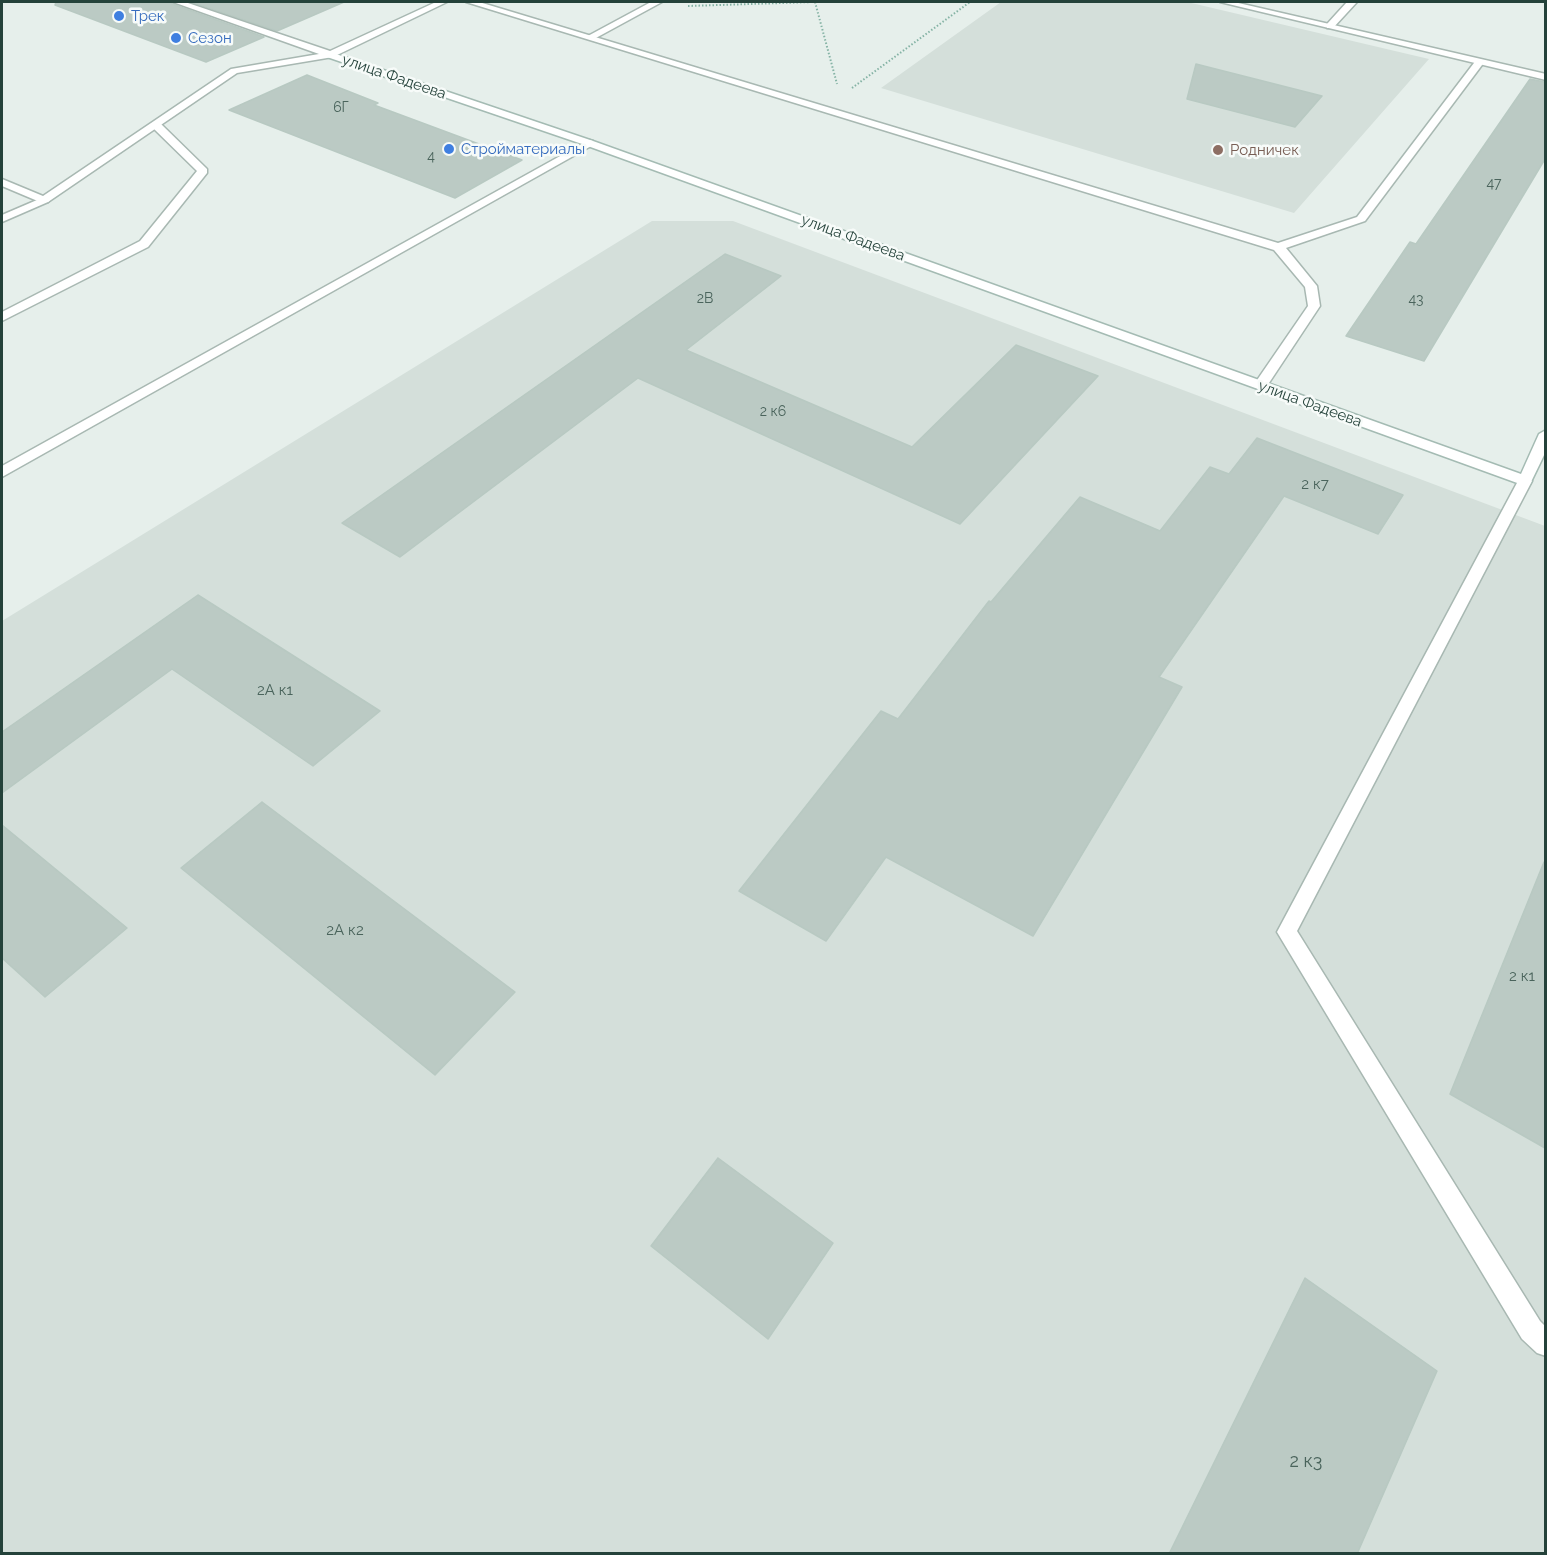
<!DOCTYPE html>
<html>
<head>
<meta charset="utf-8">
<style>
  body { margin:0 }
  #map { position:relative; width:1547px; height:1555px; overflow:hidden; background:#e6efeb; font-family:Raleway,sans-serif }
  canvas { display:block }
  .frame { position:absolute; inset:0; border:3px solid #24423a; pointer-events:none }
</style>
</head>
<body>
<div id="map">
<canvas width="1547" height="1555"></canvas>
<div class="frame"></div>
</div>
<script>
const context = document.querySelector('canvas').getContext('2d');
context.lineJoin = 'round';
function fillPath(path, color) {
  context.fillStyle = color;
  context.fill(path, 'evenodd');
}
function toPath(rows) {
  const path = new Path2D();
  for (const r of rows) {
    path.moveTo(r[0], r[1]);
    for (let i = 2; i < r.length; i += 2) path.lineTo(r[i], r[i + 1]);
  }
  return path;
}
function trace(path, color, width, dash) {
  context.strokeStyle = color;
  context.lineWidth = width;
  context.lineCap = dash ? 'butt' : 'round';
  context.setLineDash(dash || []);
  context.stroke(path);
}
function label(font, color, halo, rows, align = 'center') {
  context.font = font + ' Raleway,sans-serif';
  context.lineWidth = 5;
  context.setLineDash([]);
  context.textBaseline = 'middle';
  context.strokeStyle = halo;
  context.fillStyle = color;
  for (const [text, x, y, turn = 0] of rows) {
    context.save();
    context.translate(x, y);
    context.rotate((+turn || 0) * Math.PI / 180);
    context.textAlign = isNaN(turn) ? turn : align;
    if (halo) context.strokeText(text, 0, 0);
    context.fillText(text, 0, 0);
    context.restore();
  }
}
const built = toPath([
  [1001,2,1187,2,1429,59,1294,213,881,88],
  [652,221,733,221,1545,526,1545,1553,2,1554,2,621]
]);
const building = toPath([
  [56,2,171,2,172,4,264,37,206,62,55,5,56,2],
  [191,2,344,2,277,31,191,2],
  [1196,64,1322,96,1295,127,1187,99,1196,64],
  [307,75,378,103,374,105,522,160,455,198,229,110,307,75],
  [1530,79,1545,82,1545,159,1424,361,1346,336,1410,242,1416,244,1530,79],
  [725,254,781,276,686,350,912,447,1016,345,1098,376,960,524,638,378,400,557,342,523,725,254],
  [1257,438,1403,495,1378,534,1284,496,1159,677,1182,687,1033,936,886,857,826,941,739,891,881,711,898,719,989,601,991,602,1080,497,1160,531,1210,467,1229,474,1257,438],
  [198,595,380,711,313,766,172,669,2,793,2,732,198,595],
  [262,802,515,992,435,1075,181,868,262,802],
  [2,825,127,928,45,997,2,958,2,825],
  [1544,862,1545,863,1545,1148,1450,1094,1544,862],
  [718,1158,833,1243,768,1339,651,1246,718,1158],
  [1305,1278,1437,1371,1357,1554,1169,1554,1305,1278]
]);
const path = toPath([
  [815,2,837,84],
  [688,6,813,2],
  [852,88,970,2]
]);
const lane = toPath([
  [466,2,479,2,1278,243,1357,217,1477,59,1485,61,1365,221,1286,248,1317,286,1320,306,1265,389,1260,390,1253,386,1308,306,1305,287,1274,250,466,2],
  [1347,2,1357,2,1333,28,1327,28,1327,24,1347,2],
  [157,123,161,124,207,169,207,173,148,247,2,321,2,312,140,241,197,171,153,128,152,126,157,123],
  [44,197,50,200,48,202,2,222,2,215,44,197],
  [1525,476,1532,481,1297,931,1540,1321,1546,1327,1546,1356,1537,1353,1522,1339,1277,932,1518,481,1525,476]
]);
const street = toPath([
  [173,2,185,2,330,51,436,2,447,2,333,57,237,73,48,202,40,202,2,186,2,179,43,196,231,69,319,54,173,2],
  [651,2,662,2,594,39,586,37,651,2],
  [1220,2,1234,2,1546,74,1546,80,1220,2],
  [589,140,593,141,593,145,2,477,2,466,589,140]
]);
const secondary = toPath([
  [327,53,333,53,593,141,1521,474,1539,434,1546,430,1546,451,1530,484,1520,484,585,145,327,57,327,53]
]);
const markers = [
  [119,16,6,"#3f7fe0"],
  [176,38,6,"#3f7fe0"],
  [449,149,6,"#3f7fe0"],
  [1218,150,6,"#8d6e63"]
];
const farNumbernames = [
  ["6Г",341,108],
  ["4",431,157],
  ["47",1494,184],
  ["2В",705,299],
  ["43",1416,300],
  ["2 к6",773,412]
];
const farShopnames = [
  ["Трек",131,16],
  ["Сезон",188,38],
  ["Стройматериалы",461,149]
];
const farStreetnames = [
  ["улица Фадеева",394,77,19],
  ["улица Фадеева",853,238,20],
  ["улица Фадеева",1310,404,20]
];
const farEducationnames = [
  ["Родничек",1230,150]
];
const numberNames = [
  ["2 к7",1315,484],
  ["2А к1",275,690],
  ["2А к2",345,930],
  ["2 к1",1522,976]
];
const nearNumbernames = [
  ["2 к3",1306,1462]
];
fillPath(built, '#d4dfda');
fillPath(building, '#bbcac4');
trace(building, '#b8c9c2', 1.5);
trace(lane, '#a8b8b2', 3);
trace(street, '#a8b8b2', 3);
trace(secondary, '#a4bbb3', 3);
trace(path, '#85b3a5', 2, [1.5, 2]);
fillPath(lane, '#fff');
fillPath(street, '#fff');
fillPath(secondary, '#fff');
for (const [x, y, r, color] of markers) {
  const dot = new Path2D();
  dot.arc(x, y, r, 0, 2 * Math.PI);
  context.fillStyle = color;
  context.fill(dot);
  trace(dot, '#f7fbf9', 2);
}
label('14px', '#4a645c', null, farNumbernames);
label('15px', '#366cbe', '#f7fbf9', farShopnames, 'left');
label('15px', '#24423a', '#f7fbf9', farStreetnames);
label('15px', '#785e54', '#f7fbf9', farEducationnames, 'left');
label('15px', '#4a645c', null, numberNames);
label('18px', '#4a645c', null, nearNumbernames);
</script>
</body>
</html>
